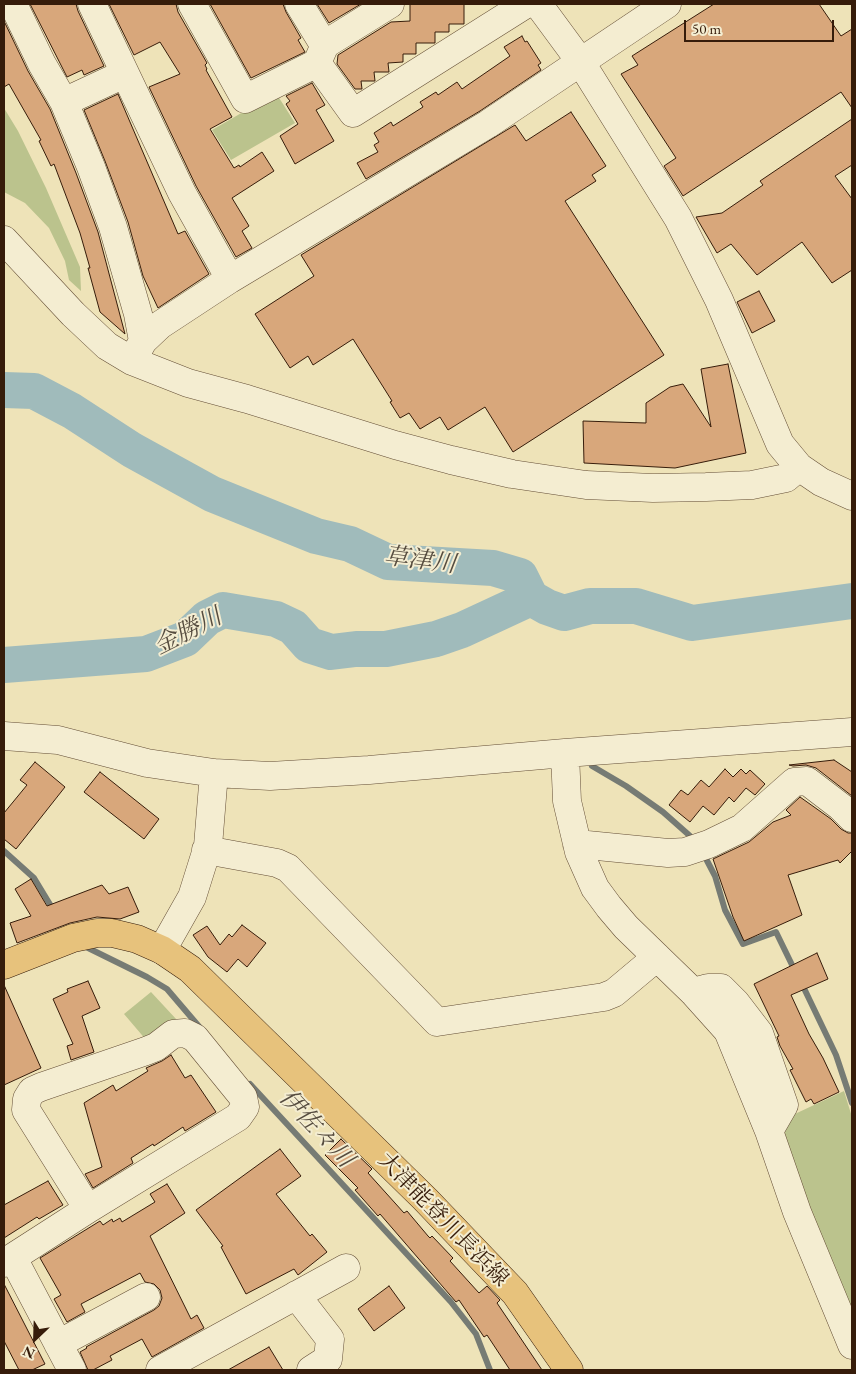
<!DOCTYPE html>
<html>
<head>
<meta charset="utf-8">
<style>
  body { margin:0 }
  #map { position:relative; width:856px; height:1374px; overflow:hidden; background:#eee3b8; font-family:"EB Garamond",serif }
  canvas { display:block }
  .frame { position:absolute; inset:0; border:5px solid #361c0a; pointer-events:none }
  .north { position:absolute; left:10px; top:1314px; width:50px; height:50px; -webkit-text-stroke:4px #f4edd1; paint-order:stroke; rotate:204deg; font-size:14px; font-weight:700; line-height:20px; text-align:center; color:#361c0a }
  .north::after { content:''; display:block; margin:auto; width:18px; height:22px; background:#361c0a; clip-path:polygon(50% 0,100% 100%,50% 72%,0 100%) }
  .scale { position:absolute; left:684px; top:20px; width:150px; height:22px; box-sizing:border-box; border:2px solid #361c0a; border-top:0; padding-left:6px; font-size:15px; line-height:18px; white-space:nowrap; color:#361c0a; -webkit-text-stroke:4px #f4edd1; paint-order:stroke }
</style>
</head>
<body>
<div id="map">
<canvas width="856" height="1374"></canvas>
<div class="frame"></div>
<div class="north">N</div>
<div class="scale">50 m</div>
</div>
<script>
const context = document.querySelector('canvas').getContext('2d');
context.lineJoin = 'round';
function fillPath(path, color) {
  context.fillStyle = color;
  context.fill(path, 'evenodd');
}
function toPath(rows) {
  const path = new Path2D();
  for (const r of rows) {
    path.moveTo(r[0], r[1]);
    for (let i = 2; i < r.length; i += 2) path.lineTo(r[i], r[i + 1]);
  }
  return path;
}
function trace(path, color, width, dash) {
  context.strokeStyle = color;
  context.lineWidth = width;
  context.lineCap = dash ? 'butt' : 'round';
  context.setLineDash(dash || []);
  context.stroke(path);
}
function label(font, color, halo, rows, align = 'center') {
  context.font = font + ' "EB Garamond","Noto Serif JP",serif';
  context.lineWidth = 4;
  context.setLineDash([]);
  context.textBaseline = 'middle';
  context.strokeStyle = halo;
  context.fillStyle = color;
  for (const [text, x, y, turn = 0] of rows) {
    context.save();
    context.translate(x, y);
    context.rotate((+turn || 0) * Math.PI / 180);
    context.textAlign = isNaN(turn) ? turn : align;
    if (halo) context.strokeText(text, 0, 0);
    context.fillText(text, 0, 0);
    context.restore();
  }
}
const green = toPath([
  [276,93,295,123,231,160,212,130],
  [4,108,18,131,46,188,80,267,81,291,69,280,65,261,49,228,25,203,4,192],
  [151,992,177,1020,147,1041,124,1014],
  [844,1091,852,1117,852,1319,779,1127,782,1120]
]);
const stream = toPath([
  [592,766,626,786,663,812,689,835,694,841],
  [4,851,34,878,54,911],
  [703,853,715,876,725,910,743,944,776,932,795,971],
  [82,945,147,977,167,989,202,1030],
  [801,982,836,1055,852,1103],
  [250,1084,451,1302,476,1334,490,1370]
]);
const river = toPath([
  [4,390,34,391,72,411,132,450,212,494,316,536,350,544,388,562,493,568,520,576,531,598,547,607,564,613,590,606,636,606,692,623,852,601],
  [4,665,146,654,185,639,207,618,223,610,276,619,293,627,309,645,331,652,356,649,386,649,436,639,462,630,531,598]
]);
const building = toPath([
  [30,4,76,4,78,11,104,66,84,75,82,70,67,77,30,4],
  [109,4,176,4,178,12,207,63,205,65,207,69,206,70,232,117,210,129,234,168,239,165,240,167,262,152,274,171,232,198,249,226,242,231,252,248,236,257,196,186,149,87,180,74,160,42,134,55,109,4],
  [210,4,283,4,286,12,301,38,298,40,305,52,251,78,210,4],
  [317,4,361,4,329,23,317,4],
  [410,4,464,4,464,24,449,24,449,32,435,32,435,43,416,43,416,54,403,54,403,62,388,63,389,72,374,72,375,81,361,81,362,89,355,89,337,64,338,55,391,22,410,21,410,4],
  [714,4,819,4,841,36,852,29,852,108,841,92,683,196,664,166,676,158,621,74,638,65,632,56,714,4],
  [4,21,28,71,50,109,76,173,98,232,125,334,100,312,88,268,90,268,80,233,54,164,51,166,39,141,41,140,9,84,4,87,4,21],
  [522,36,525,42,527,41,541,63,538,65,541,70,480,111,366,179,357,163,378,152,374,145,379,142,374,133,391,122,393,126,423,107,420,102,436,92,438,95,457,82,462,89,510,56,504,47,522,36],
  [312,83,325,105,316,110,334,141,295,164,280,136,298,124,286,104,290,101,286,96,312,83],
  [118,94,178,234,185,231,209,274,158,308,143,276,128,222,105,161,84,110,118,94],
  [571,112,606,166,592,175,596,181,565,201,664,355,513,452,485,407,448,430,440,417,420,429,409,413,400,418,390,402,392,401,353,339,313,365,308,356,290,368,255,314,314,276,301,255,515,125,526,141,571,112],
  [852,119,852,165,835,176,852,199,852,270,832,283,802,242,757,275,731,244,717,253,696,217,722,213,763,185,760,181,852,119],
  [759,291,775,321,752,333,737,302,759,291],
  [728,364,746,453,675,468,584,463,583,421,646,423,646,403,670,387,683,384,711,427,701,369,728,364],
  [834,760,852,772,852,796,816,768,806,765,793,766,789,765,834,760],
  [35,762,65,787,16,849,4,839,4,813,27,785,20,780,35,762],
  [725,769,733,777,741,769,746,774,750,770,765,784,755,795,746,788,734,802,729,797,714,815,703,806,690,822,669,805,681,790,688,795,701,780,709,787,725,769],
  [100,772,159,819,144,839,84,792,100,772],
  [800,797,831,819,841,829,848,833,852,833,852,851,840,863,838,860,788,875,802,915,744,941,733,917,713,859,749,842,773,822,791,815,786,810,800,797],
  [31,879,47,906,102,885,109,894,128,887,139,912,120,919,97,917,70,923,17,943,10,923,31,916,15,889,31,879],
  [242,925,266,943,247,967,238,959,227,972,208,957,193,935,207,926,220,945,229,934,232,937,242,925],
  [817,953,828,979,791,995,809,1034,823,1058,839,1092,814,1104,811,1099,806,1102,790,1070,793,1069,780,1046,777,1037,779,1036,754,984,817,953],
  [88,981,100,1008,82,1016,94,1052,71,1060,67,1046,73,1044,53,999,68,992,67,989,88,981],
  [4,985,41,1068,4,1085,4,985],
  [171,1055,185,1078,191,1075,216,1112,185,1131,183,1127,154,1146,153,1144,131,1158,133,1163,93,1188,85,1174,102,1167,84,1103,113,1085,116,1091,148,1071,146,1068,162,1061,171,1055],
  [341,1139,372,1169,368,1173,404,1213,407,1211,428,1236,430,1238,432,1236,453,1258,450,1261,479,1293,487,1286,500,1300,497,1303,542,1370,510,1370,487,1335,484,1337,459,1300,456,1302,380,1214,378,1216,355,1190,358,1188,325,1155,341,1139],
  [280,1149,301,1176,276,1194,310,1236,312,1234,327,1252,298,1275,294,1269,246,1294,221,1247,223,1246,196,1210,280,1149],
  [48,1181,63,1205,39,1219,37,1217,4,1238,4,1205,48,1181],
  [167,1184,185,1213,150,1236,191,1319,197,1315,204,1328,152,1357,142,1339,110,1356,112,1360,93,1370,88,1370,80,1352,87,1348,86,1347,154,1310,159,1306,162,1298,160,1290,154,1284,145,1282,140,1273,81,1304,85,1312,67,1322,54,1299,61,1295,40,1258,100,1221,103,1225,112,1219,113,1222,120,1218,122,1222,155,1202,150,1194,167,1184],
  [4,1284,45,1364,32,1370,19,1370,4,1341,4,1284],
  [389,1286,405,1308,374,1331,358,1309,389,1286],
  [269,1347,283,1370,228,1370,269,1347]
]);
const minor = toPath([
  [13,4,42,64,64,102,91,167,113,227,138,314,143,341],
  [92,4,182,193,230,279],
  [192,4,245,99,317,63,324,47],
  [299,4,324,45,390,4],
  [538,4,580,61,678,218,719,300,780,444,799,467],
  [667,4,488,124,230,279,160,325,143,341,132,361,188,383,247,399,395,445,451,460,512,474,586,485,653,488,706,487,752,485,786,478,799,467,821,482,852,496],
  [317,63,353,113,526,4],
  [64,102,124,74],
  [4,240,73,314,107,346,132,361],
  [4,736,58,740,147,763,214,773,270,776,369,770,565,753,852,732],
  [565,753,567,801,579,852,595,888,609,907,626,927,693,992,728,1031,769,1131,797,1212,852,1345],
  [577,844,668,853,685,852,709,844,742,828,794,782,807,781,841,807,852,818],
  [206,850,277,863,288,868,437,1022,604,997,614,993,657,957],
  [162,950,192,897,208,846,214,773],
  [693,992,708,988,721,988,736,1003,759,1033,784,1105,769,1131],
  [13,1258,72,1370],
  [4,1263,88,1209,238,1117,245,1107,243,1097,195,1038,185,1033,173,1034,156,1047,146,1051,41,1087,32,1091,27,1099,26,1110,88,1209],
  [296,1295,330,1339,328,1359,311,1370],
  [58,1344,146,1297],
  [160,1370,346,1268]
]);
const major = toPath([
  [4,965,73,938,97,933,112,933,137,939,162,950,190,969,425,1199,515,1293,569,1370]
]);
const streetNames = [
  ["大津能登川長浜線",443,1220,46]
];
const waterNames = [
  ["草津川",420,561,7],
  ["金勝川",188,632,-27],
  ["伊佐々川",316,1129,47]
];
fillPath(green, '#bbc38d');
trace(stream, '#767b74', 6);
trace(river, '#a0bbbb', 36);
fillPath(building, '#d8a77b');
trace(building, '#361c0a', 1);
trace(minor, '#644e36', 29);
trace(major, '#361c0a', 29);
trace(minor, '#f4edd1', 28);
trace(major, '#e7c27c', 28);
label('22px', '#361c0a', '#f4edd1', streetNames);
label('italic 24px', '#564c3f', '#f4edd1', waterNames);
</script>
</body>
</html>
